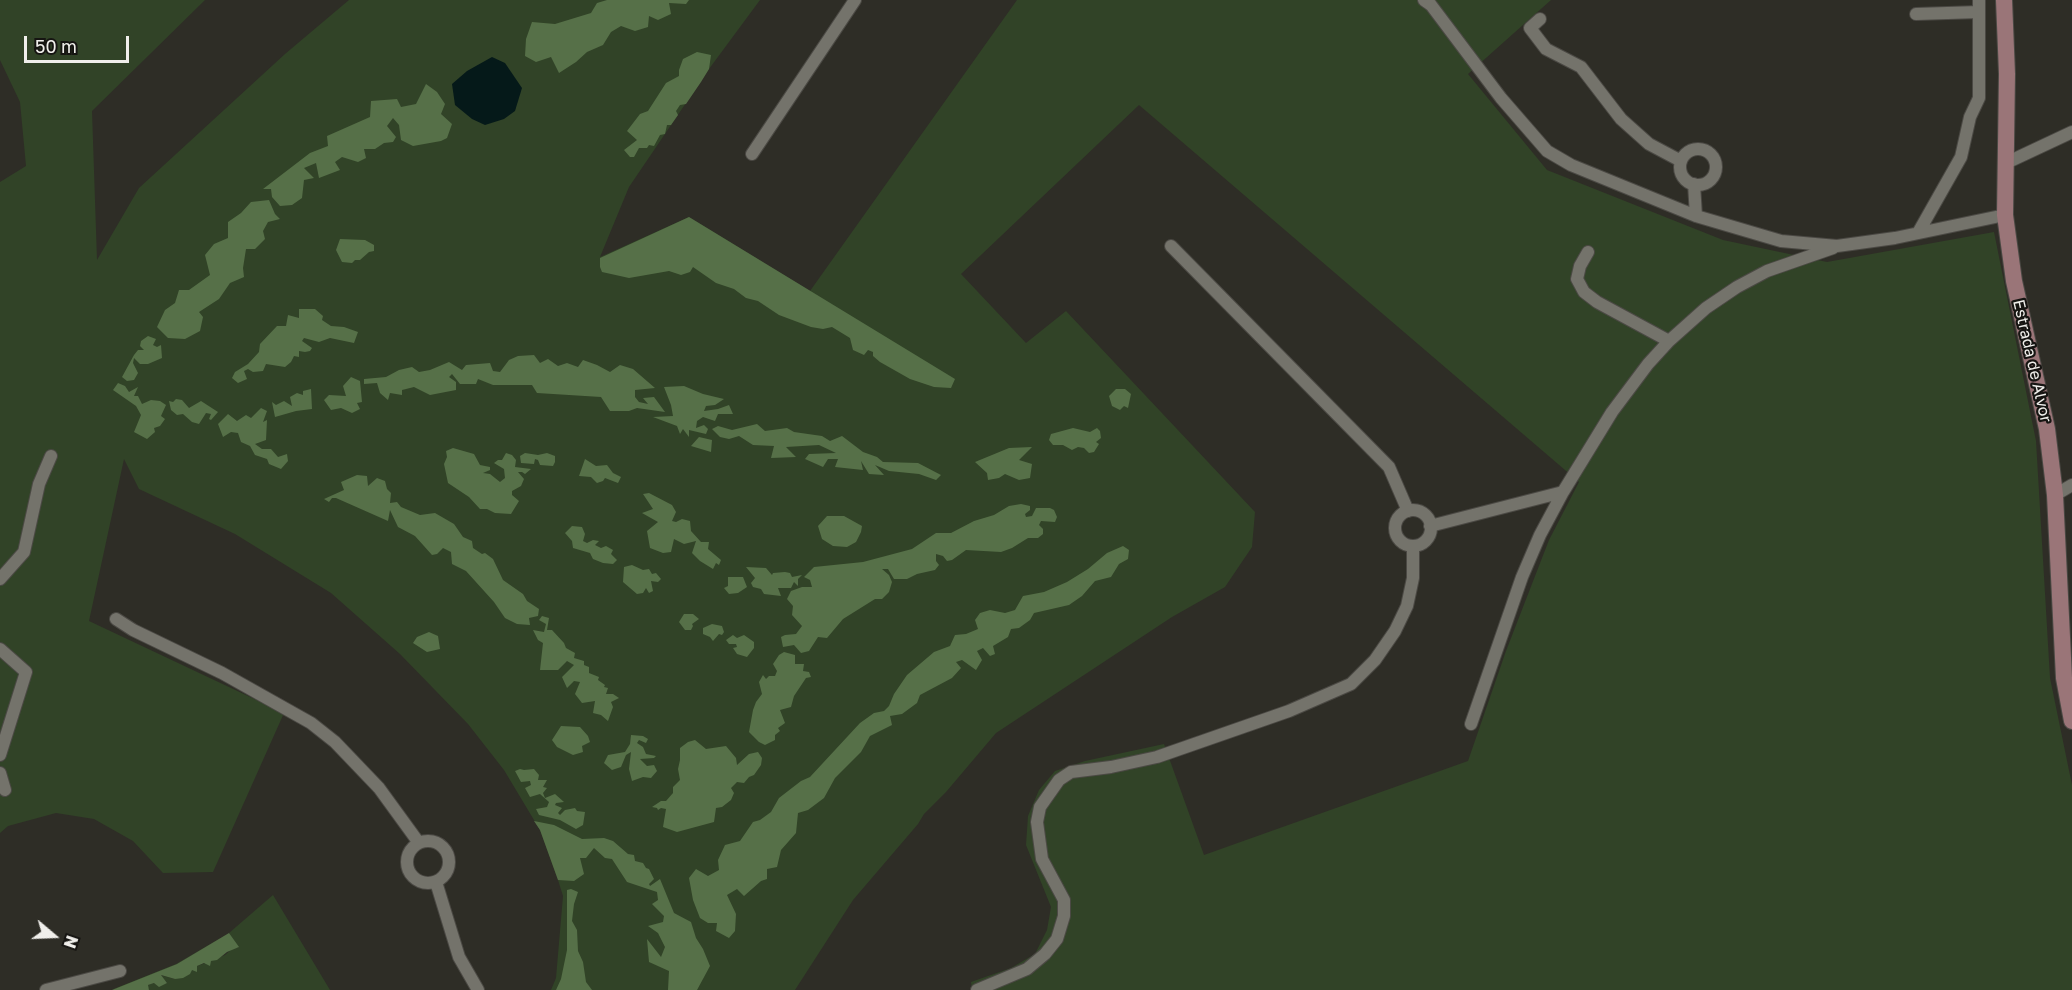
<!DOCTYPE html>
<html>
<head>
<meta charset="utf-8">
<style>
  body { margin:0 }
  #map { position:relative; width:2072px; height:990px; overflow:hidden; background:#2e2d26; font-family:"Golos Text",sans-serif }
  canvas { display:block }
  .north { position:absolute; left:24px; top:906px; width:60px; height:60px; -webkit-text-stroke:4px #161512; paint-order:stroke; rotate:109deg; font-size:16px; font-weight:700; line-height:24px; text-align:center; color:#f0efeb }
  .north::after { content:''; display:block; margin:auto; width:21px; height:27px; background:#f0efeb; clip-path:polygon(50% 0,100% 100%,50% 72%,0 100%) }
  .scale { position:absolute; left:24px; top:36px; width:105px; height:27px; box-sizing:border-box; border:3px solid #f0efeb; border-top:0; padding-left:8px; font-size:18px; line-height:21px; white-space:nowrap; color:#f0efeb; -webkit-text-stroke:4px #161512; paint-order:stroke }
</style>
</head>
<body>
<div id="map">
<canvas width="2072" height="990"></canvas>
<div class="north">N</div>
<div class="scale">50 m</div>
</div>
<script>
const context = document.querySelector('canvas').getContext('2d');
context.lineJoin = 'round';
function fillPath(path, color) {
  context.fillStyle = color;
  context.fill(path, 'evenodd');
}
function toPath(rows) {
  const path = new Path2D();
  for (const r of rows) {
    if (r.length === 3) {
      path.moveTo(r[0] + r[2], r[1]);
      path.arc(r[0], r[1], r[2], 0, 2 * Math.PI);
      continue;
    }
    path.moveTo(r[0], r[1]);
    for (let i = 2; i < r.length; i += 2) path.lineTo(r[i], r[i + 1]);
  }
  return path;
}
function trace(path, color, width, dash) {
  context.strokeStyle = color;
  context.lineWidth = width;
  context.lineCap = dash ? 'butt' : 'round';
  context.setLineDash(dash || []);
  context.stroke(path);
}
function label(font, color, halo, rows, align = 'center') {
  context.font = font + ' "Golos Text",sans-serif';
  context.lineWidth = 4.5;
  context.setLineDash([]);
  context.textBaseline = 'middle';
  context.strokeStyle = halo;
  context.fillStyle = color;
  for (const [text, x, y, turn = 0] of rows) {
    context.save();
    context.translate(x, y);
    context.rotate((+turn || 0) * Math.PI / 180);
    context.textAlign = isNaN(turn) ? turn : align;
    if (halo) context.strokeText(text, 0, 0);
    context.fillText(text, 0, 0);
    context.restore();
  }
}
const green = toPath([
  [0,0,205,0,92,111,97,260,139,188,285,54,349,0,760,0,709,69,629,187,600,257,689,217,810,291,1017,0,1551,0,1468,74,1547,170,1723,240,1827,262,1994,232,2036,441,2050,678,2072,785,2072,990,972,990,971,982,1011,968,1035,954,1047,930,1051,907,1026,845,1028,816,1039,790,1055,771,1085,761,1164,744,1204,855,1468,761,1506,651,1549,540,1579,482,1139,105,961,274,1026,343,1066,311,1255,512,1252,547,1225,587,1172,617,996,733,946,792,924,814,918,824,853,900,795,990,551,990,556,978,563,896,558,880,540,830,504,770,468,724,400,654,331,593,235,534,139,489,124,459,89,621,284,713,213,872,163,873,133,841,94,819,56,813,8,826,0,833,0,182,26,166,20,102,0,60],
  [273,895,330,990,149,990,147,985,154,983,167,983,160,975,175,979,197,966,211,961,225,955,233,948,238,948,229,933,177,964,122,987,111,990,176,964,229,933]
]);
const forest = toPath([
  [607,0,689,0,686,4,669,3,671,14,658,20,649,16,648,27,635,31,621,26,611,32,603,45,587,52,576,62,559,73,551,57,536,62,525,56,526,39,532,22,555,24,591,13,597,3],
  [697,52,711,55,709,69,701,82,686,104,680,105,676,111,678,115,671,125,667,125,665,134,660,135,654,146,649,145,647,148,639,148,634,157,630,157,624,150,637,140,627,131,640,114,648,111,666,83,679,76,679,70,683,59],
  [426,84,437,92,445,104,441,114,452,124,447,138,441,141,413,146,401,140,399,125,393,118,387,126,396,137,393,142,384,143,375,149,364,149,366,158,358,162,342,157,335,162,340,170,319,178,316,163,304,168,314,178,304,180,302,198,292,205,280,206,272,197,271,189,263,189,310,153,328,146,327,136,370,117,371,101,397,99,401,107,416,104],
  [269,200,275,214,280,219,268,222,263,231,265,239,255,249,246,249,243,268,244,277,230,283,219,299,199,312,203,317,200,331,185,339,168,338,157,327,165,310,175,303,179,290,189,290,210,275,205,255,214,244,228,238,228,222,241,213,251,202],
  [689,217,955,379,951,388,934,387,910,379,880,362,873,356,873,352,868,350,864,355,853,350,850,338,832,327,823,329,811,327,779,315,758,301,746,298,734,289,716,283,693,267,690,272,681,275,669,271,629,278,602,272,600,267,600,258],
  [340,239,365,240,374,245,374,251,369,252,360,260,355,260,352,263,342,262,336,250],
  [299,309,315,309,323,316,322,320,331,326,344,327,358,332,354,343,330,338,319,342,304,338,302,341,312,348,310,351,305,352,299,351,299,357,294,356,291,362,285,367,266,364,263,371,253,372,248,369,244,371,247,379,238,383,232,378,235,372,248,364,259,352,260,344,277,326,286,326,288,315,299,318],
  [148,336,156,339,153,345,157,347,161,345,162,358,148,364,140,364,134,358,133,363,138,373,134,380,127,381,122,377,134,355,138,350,144,350,140,346,141,341],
  [534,355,540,363,548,359,558,366,567,363,578,367,583,360,597,365,610,372,620,365,633,369,655,388,635,390,635,397,639,402,648,404,643,398,654,397,665,412,637,408,629,411,610,411,601,397,537,393,532,385,493,385,478,379,476,384,460,384,452,374,449,377,456,382,456,390,430,395,414,387,402,390,402,395,390,393,388,400,380,393,377,383,364,384,364,379,386,377,399,370,412,367,419,372,430,370,449,362,462,370,466,365,490,363,493,371,500,372,509,360,518,356],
  [351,377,360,381,362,402,357,403,360,409,352,413,341,408,331,410,324,400,329,395,346,396,343,386],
  [118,383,125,386,129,392,138,387,134,396,138,396,142,404,151,400,160,401,166,405,161,416,165,419,160,426,154,428,155,432,147,439,134,432,141,415,136,406,113,390],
  [684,386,703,394,724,399,715,405,706,406,704,411,718,409,729,405,733,414,718,414,715,421,703,417,697,421,696,428,704,425,708,429,706,434,689,430,689,437,683,429,680,434,677,426,653,417,673,416,671,405,664,387],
  [311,389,312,409,296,411,275,417,272,402,276,405,284,401,292,406,290,397,297,393,303,395,303,391],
  [1116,389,1125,389,1131,394,1128,408,1124,406,1120,410,1112,406,1109,396],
  [176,399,182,400,189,408,201,401,218,412,211,420,209,419,211,414,206,413,199,424,192,422,183,414,177,415,171,410,169,401,173,402],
  [261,408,267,411,263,422,267,420,266,440,255,444,262,449,271,449,278,457,287,454,288,461,281,469,269,464,267,459,255,455,250,446,241,442,238,433,231,432,223,437,218,424,228,414,237,421,246,415,251,418],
  [757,424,765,431,787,428,794,432,822,436,830,441,842,436,863,452,877,457,883,462,918,463,941,475,936,480,919,474,889,471,875,465,884,475,869,474,861,461,863,470,835,467,838,459,828,459,823,467,805,459,809,454,836,453,819,445,786,447,796,457,771,458,774,446,753,445,739,436,729,439,720,437,712,429,718,426,732,430],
  [1073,428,1090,432,1097,428,1100,431,1101,438,1096,442,1099,444,1094,452,1089,453,1084,448,1078,447,1072,450,1063,445,1053,445,1049,440,1051,434],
  [699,437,712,440,711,452,691,446],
  [1032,447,1019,460,1032,464,1030,478,1019,480,1005,474,999,478,988,480,987,473,975,462,1009,448],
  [453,448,474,454,480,465,490,467,490,470,483,473,490,474,500,482,505,478,504,469,494,463,498,460,502,460,506,453,512,455,516,460,515,467,531,469,525,474,522,472,518,472,524,479,521,486,512,491,512,495,519,501,511,514,495,513,487,509,480,509,469,497,448,483,444,464,447,457,446,451],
  [525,453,538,455,547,453,555,456,555,462,553,466,540,465,538,460,535,459,534,464,521,463,520,456],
  [585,459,596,466,607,465,613,473,621,477,618,483,605,478,603,481,597,483,591,477,579,476],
  [357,475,367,476,368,486,377,478,385,481,387,489,391,493,390,503,397,502,401,507,420,515,435,513,454,524,463,537,472,541,473,548,482,554,485,553,493,559,503,580,523,594,527,601,539,609,538,616,529,618,530,625,517,624,505,618,494,602,466,571,452,564,451,552,443,548,437,554,432,555,415,536,398,527,390,510,388,521,336,498,332,498,329,502,324,499,344,490,341,482],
  [649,493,672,505,676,512,672,521,676,522,682,519,690,521,691,531,701,542,709,542,708,549,721,560,719,565,716,563,713,569,700,561,692,553,696,541,684,544,674,539,671,552,663,553,650,548,647,531,658,522,642,513,653,509,643,494],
  [1021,504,1030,506,1030,510,1025,514,1026,517,1032,516,1036,508,1050,508,1054,510,1057,517,1055,522,1041,521,1039,525,1043,529,1043,534,1038,538,1028,538,1012,548,1001,552,966,550,952,560,947,561,943,556,936,554,936,561,939,565,935,570,917,574,907,579,894,579,888,569,882,569,889,575,892,582,889,592,882,599,875,599,843,619,827,638,818,637,809,651,801,653,794,645,783,647,781,637,785,635,796,634,802,626,792,615,793,606,787,599,791,591,802,587,812,587,810,580,804,577,814,567,863,562,912,549,936,533,951,533,974,521,994,515,1009,506],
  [844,516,862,526,861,532,856,542,847,547,833,546,822,539,818,526,827,516],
  [572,526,582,527,585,534,583,541,587,543,593,540,599,541,595,545,601,548,606,546,613,550,611,554,617,560,613,564,603,563,593,559,590,553,573,548,572,541,565,533],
  [1123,546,1129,550,1128,559,1119,564,1111,577,1095,581,1082,596,1069,605,1034,613,1030,620,1019,628,1011,629,1008,637,993,646,995,654,990,656,983,648,977,651,982,660,976,670,962,660,956,662,961,668,952,678,920,695,917,703,902,714,890,716,892,725,870,736,861,752,835,778,824,798,808,810,798,813,796,833,781,850,777,867,767,869,767,879,761,881,744,896,737,889,727,895,736,914,735,931,729,938,716,931,717,923,708,923,700,918,693,900,689,878,696,869,708,876,719,870,718,860,725,845,740,841,753,822,760,820,771,812,779,798,801,781,810,777,860,723,874,713,884,711,889,706,894,694,907,675,934,652,950,646,955,635,966,634,978,629,975,620,980,613,990,610,1005,613,1015,610,1023,596,1044,592,1067,582,1088,569,1107,553],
  [632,565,643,570,649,569,652,574,656,573,661,579,658,582,651,581,653,591,649,593,646,588,643,593,637,594,623,582,624,567],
  [746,567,766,568,772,575,773,573,785,572,790,573,792,577,802,575,798,579,798,586,794,582,791,588,778,588,781,596,764,594,761,589,753,587,751,583,755,578],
  [728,577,743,577,747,587,738,593,729,594,724,588,728,586],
  [684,614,693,614,699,619,692,624,693,626,691,630,685,630,679,622],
  [542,616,549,618,547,630,552,630,564,643,566,648,575,653,574,658,584,661,584,665,589,667,589,673,599,677,598,680,605,685,604,687,608,688,606,694,613,694,619,698,611,702,613,707,608,721,601,715,593,713,595,701,582,703,575,694,580,682,574,681,567,688,562,677,574,665,567,661,558,670,540,670,543,643,538,640,533,630,544,632,546,624,539,620],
  [712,624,722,626,724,632,722,635,719,634,713,641,710,637,703,634,703,628],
  [429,632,438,636,440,649,427,652,413,643,417,637],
  [733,635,737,638,744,635,754,642,754,648,747,657,737,654,733,648,737,647,736,644,729,644,726,640],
  [784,652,795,655,795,664,804,664,803,671,809,672,811,677,806,678,794,696,791,707,780,710,785,723,778,728,780,731,775,735,775,740,765,745,759,742,749,732,753,710,756,702,762,694,759,682,763,675,766,679,769,676,775,676,777,671,773,664,779,655],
  [561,726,580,727,588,736,590,742,582,746,583,752,573,755,557,747,552,740],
  [631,735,643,736,648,739,646,743,639,740,637,743,643,747,646,754,656,756,654,758,640,759,647,766,654,765,657,771,651,778,643,777,632,781,629,769,631,752,626,755,621,767,612,770,604,763,608,755,625,752,630,744],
  [695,740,706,749,726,746,736,758,737,765,749,754,758,752,762,758,761,765,754,775,749,777,744,783,737,782,731,788,734,793,731,800,722,807,716,808,714,822,677,832,663,827,666,809,661,808,658,810,657,808,652,807,661,801,666,801,673,793,673,787,680,780,678,769,680,760,680,748,688,742],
  [520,769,524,770,534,769,539,775,538,780,547,780,543,787,547,788,543,793,545,798,555,794,564,802,556,803,555,805,562,808,558,813,560,815,565,810,575,808,577,811,585,812,583,825,576,829,560,820,539,815,536,809,547,807,549,802,540,794,530,797,525,788,531,785,530,781,521,782,515,771],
  [534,821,554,825,582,839,604,838,613,841,628,854,634,855,635,861,643,863,646,868,649,869,654,879,649,884,650,886,660,879,674,913,691,922,696,938,703,949,710,966,697,990,668,990,669,971,649,962,647,939,661,957,665,947,658,933,648,926,663,922,664,916,652,904,658,900,657,892,627,882,612,859,605,858,594,848,586,858,580,858,584,874,574,881,558,880,540,830],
  [571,889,578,892,574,904,572,921,577,930,578,951,583,962,586,982,592,990,556,990,561,979,567,950,567,890],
  [229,933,239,947,227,952,217,960,211,961,210,966,204,963,197,966,197,972,192,970,190,974,183,978,175,979,161,975,167,983,159,987,154,983,148,985,149,990,112,990,177,964]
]);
const water = toPath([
  [492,57,505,63,522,88,515,111,504,119,485,125,472,119,455,105,452,84,467,71]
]);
const street = toPath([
  [1424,0,1431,5,1501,98,1547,151,1571,165,1696,216,1781,241,1837,246,1895,238,2005,215],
  [1916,14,1979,12],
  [1540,19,1530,28,1546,49,1581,67,1621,119,1649,144,1681,161],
  [1698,167,18],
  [752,154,855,0],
  [2006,163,2072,132],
  [1694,184,1696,216],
  [1918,233,1961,157,1970,117,1979,98,1979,0],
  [1171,246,1389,467,1408,511],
  [1588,252,1580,266,1577,279,1584,292,1597,302,1669,341],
  [2055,495,2072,485],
  [1413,528,18],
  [1430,526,1563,492],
  [0,579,24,552,39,484,51,456],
  [116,619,133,630,222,673,311,723,335,742,379,788,419,843],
  [0,649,26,672,0,755],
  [1471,724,1522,577,1540,535,1563,492,1612,412,1648,364,1669,341,1706,308,1737,287,1767,271,1833,248],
  [0,773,5,790],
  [428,862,21],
  [436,882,459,957,478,990],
  [46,990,120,971],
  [977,990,1027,969,1045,954,1057,939,1064,916,1064,900,1042,859,1037,822,1040,807,1059,780,1071,772,1111,767,1157,757,1289,711,1351,684,1375,660,1395,631,1407,606,1413,578,1413,546]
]);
const secondary = toPath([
  [2004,0,2007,74,2005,215,2014,281,2047,429,2055,495,2064,678,2072,721]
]);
const streetNames = [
  ["Estrada de Alvor",2032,361,77]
];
fillPath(green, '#314327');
fillPath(forest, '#567048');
fillPath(water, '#051919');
trace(street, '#4b4944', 14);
trace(secondary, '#4b4944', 18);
trace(street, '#74736b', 12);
trace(secondary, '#9a7578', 16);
label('16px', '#f0efeb', '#161512', streetNames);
</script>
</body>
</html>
